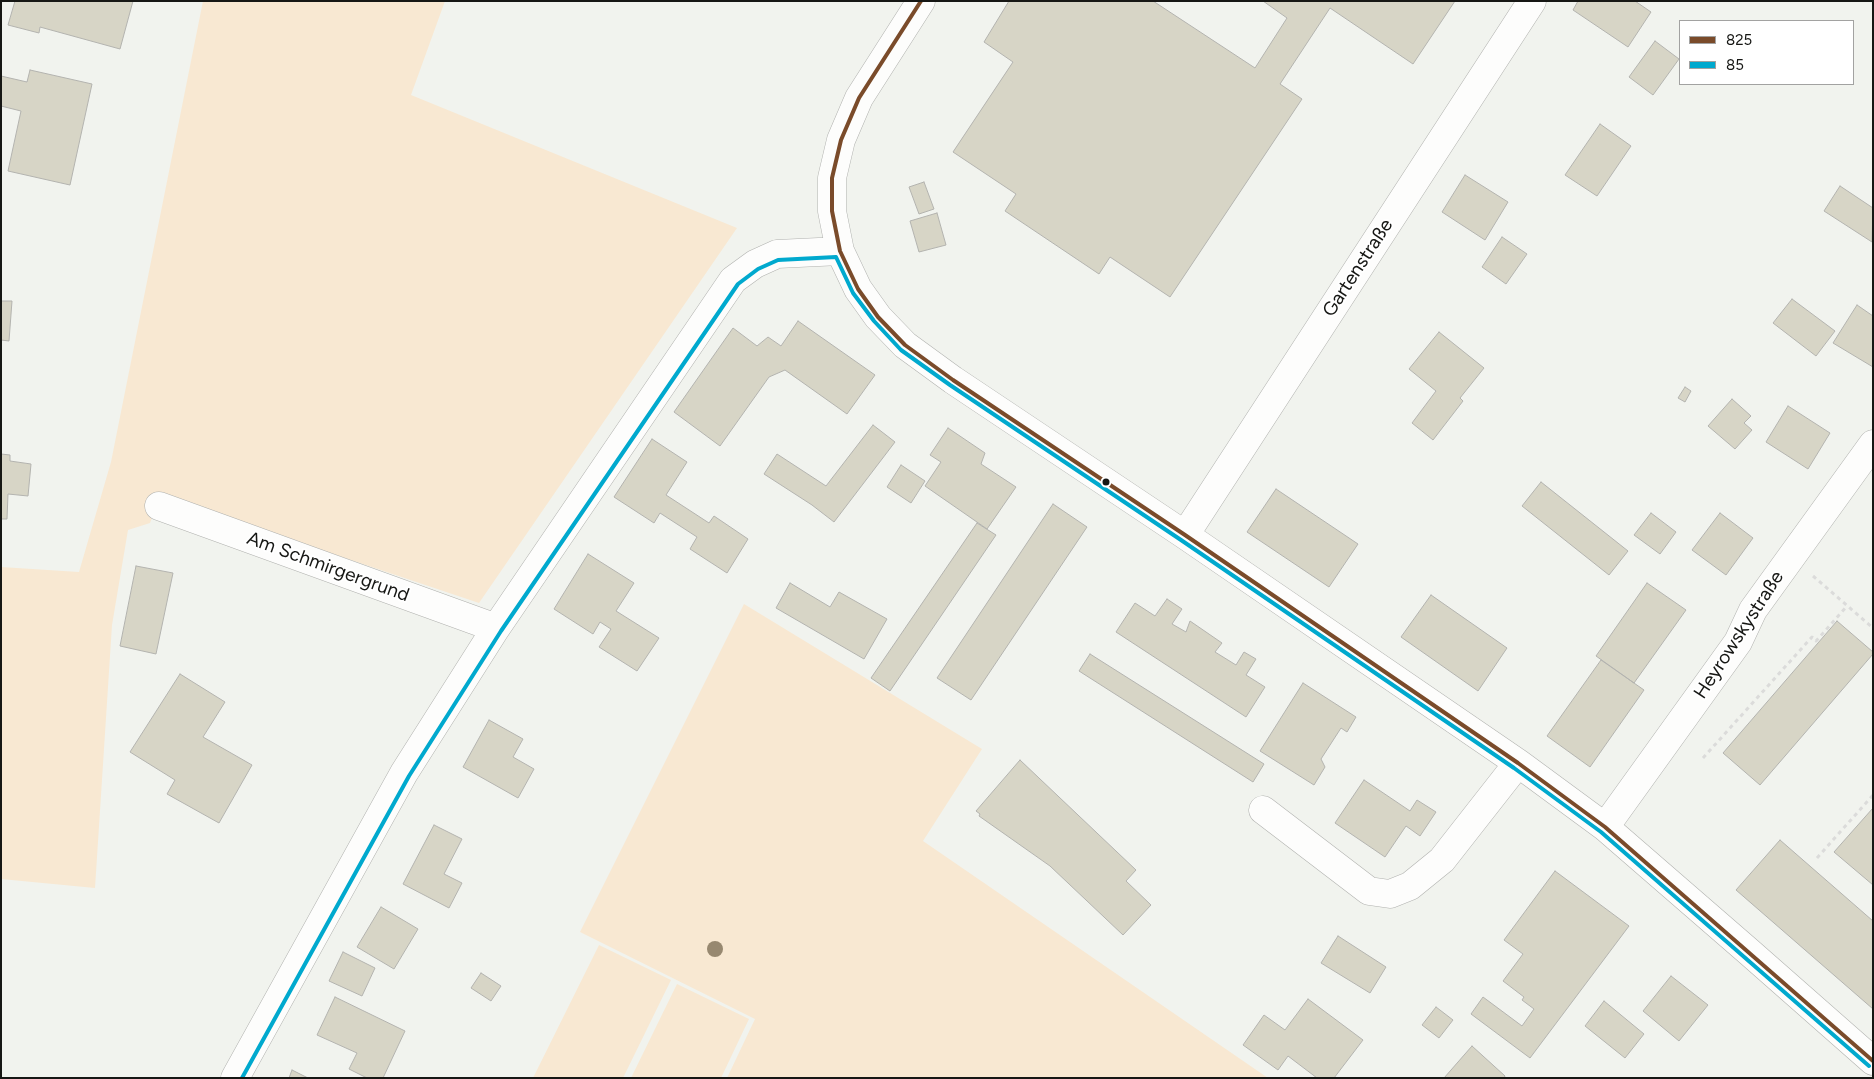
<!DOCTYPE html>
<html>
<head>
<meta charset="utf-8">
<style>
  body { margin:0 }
  #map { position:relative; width:1874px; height:1079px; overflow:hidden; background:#f1f3ee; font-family:Figtree,sans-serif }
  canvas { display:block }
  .frame { position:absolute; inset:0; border:2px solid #161714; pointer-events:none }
  .legend { position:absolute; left:1679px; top:20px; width:175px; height:65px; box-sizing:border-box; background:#fff; border:1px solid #a2a2a1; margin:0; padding:6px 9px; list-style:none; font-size:15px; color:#161714 }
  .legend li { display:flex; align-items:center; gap:10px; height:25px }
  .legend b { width:25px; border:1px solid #a2a2a1 }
</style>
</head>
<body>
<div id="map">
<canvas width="1874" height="1079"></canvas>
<div class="frame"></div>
<ul class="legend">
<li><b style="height:6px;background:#7a4b2a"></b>825</li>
<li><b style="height:6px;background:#00a9ce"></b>85</li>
</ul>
</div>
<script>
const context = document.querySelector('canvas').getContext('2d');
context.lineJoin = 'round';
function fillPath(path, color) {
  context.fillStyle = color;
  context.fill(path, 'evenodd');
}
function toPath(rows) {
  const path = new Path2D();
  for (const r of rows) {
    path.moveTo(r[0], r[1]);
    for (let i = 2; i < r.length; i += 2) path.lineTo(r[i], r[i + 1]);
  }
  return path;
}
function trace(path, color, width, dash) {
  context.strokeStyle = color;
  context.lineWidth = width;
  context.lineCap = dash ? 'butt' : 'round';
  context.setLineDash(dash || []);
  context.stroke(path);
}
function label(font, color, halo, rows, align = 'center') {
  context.font = font + ' Figtree,sans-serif';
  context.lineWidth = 4;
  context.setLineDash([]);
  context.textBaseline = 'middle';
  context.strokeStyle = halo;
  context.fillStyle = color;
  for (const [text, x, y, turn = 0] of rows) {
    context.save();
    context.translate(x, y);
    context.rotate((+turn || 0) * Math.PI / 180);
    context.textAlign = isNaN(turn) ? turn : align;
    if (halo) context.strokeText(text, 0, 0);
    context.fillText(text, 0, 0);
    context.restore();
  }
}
const green = toPath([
  [203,1,445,1,411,95,737,228,479,603,160,496,150,523,128,530,112,625,95,888,1,879,1,567,79,572,111,462],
  [744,604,982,749,923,841,1268,1078,727,1078,755,1019,580,932],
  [599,945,671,980,623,1078,533,1078],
  [677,984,749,1019,721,1078,631,1078]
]);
const building = toPath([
  [15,1,133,1,120,49,40,27,39,33,8,25,15,1],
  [1009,1,1153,1,1255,68,1287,18,1263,1,1455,1,1413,64,1330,8,1280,84,1302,99,1170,297,1110,257,1099,274,1005,211,1016,194,953,152,1013,62,984,42,1009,1],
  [1578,1,1635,1,1651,12,1628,47,1573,10,1578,1],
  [1655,41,1679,59,1653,95,1629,77,1655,41],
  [30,70,92,84,70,185,8,171,21,111,1,106,1,76,27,82,30,70],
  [1600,124,1631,146,1597,196,1565,175,1600,124],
  [1465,175,1508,202,1485,240,1442,212,1465,175],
  [924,182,934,209,919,214,909,187,924,182],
  [1840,186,1873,208,1872,242,1824,211,1840,186],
  [937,213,946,245,919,252,910,221,937,213],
  [1502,237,1527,254,1506,284,1482,267,1502,237],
  [1792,299,1835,331,1816,356,1773,323,1792,299],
  [1,301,12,301,9,341,1,340,1,301],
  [1857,305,1873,316,1873,367,1833,343,1857,305],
  [798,321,875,375,847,414,785,370,769,377,720,446,674,412,733,328,757,346,768,337,781,346,798,321],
  [1439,332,1484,368,1460,398,1463,401,1433,440,1412,423,1436,391,1409,369,1439,332],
  [1685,387,1691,391,1685,402,1678,398,1685,387],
  [1732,399,1751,416,1744,423,1752,430,1735,449,1708,426,1732,399],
  [1788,406,1830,433,1808,469,1766,442,1788,406],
  [873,425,895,442,834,522,812,505,764,474,777,454,826,486,873,425],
  [948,428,985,453,981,464,1016,487,987,529,925,486,941,462,930,455,948,428],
  [652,439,687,462,666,495,709,523,714,516,748,539,727,573,690,549,697,537,660,513,654,523,614,497,652,439],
  [1,454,10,455,10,461,31,464,28,496,8,494,7,519,1,519,1,454],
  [901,465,925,481,911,503,887,487,901,465],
  [1541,482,1628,551,1609,575,1522,506,1541,482],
  [1276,489,1358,544,1329,587,1247,532,1276,489],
  [1053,504,1087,527,971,700,937,678,1053,504],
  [1651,513,1676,532,1660,554,1634,535,1651,513],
  [1720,513,1753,538,1726,575,1692,550,1720,513],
  [977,523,996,535,890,691,871,678,977,523],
  [588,554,634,583,616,611,659,638,637,671,599,647,611,629,600,622,593,634,554,609,588,554],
  [136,566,173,573,156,654,120,646,136,566],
  [790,583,830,607,839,592,887,619,864,659,776,608,790,583],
  [1647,583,1686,610,1634,683,1596,656,1647,583],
  [1431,595,1507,648,1478,691,1401,637,1431,595],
  [1167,599,1182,609,1172,624,1186,632,1190,621,1222,643,1215,652,1236,665,1244,652,1256,659,1246,675,1265,687,1246,717,1116,632,1135,603,1155,616,1167,599],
  [1837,621,1873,652,1873,654,1760,785,1723,753,1837,621],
  [1090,654,1264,764,1253,782,1079,671,1090,654],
  [1601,660,1644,690,1590,767,1547,736,1601,660],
  [180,674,225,702,203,737,252,765,219,823,167,794,175,780,130,752,180,674],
  [1303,683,1356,717,1347,732,1341,728,1321,759,1325,767,1314,785,1260,751,1303,683],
  [489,720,523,739,513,757,534,769,518,798,463,767,489,720],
  [1020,760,1136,870,1126,881,1151,905,1123,935,1050,866,979,816,980,814,976,811,1020,760],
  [1364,780,1410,811,1417,800,1436,812,1420,836,1406,826,1385,857,1335,823,1364,780],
  [1873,808,1873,885,1834,852,1873,808],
  [434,825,462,839,444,874,462,883,449,908,403,884,434,825],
  [1780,840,1873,921,1873,1009,1736,890,1780,840],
  [1555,871,1629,926,1530,1058,1471,1014,1483,997,1522,1026,1534,1009,1522,1000,1524,997,1503,981,1523,954,1504,940,1555,871],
  [381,907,418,929,394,969,357,947,381,907],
  [1338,936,1386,967,1370,993,1321,963,1338,936],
  [343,952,375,968,362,996,329,981,343,952],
  [481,973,501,986,491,1001,471,988,481,973],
  [1671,976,1708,1005,1679,1041,1643,1011,1671,976],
  [335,997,405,1031,383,1078,367,1078,349,1069,357,1053,317,1035,335,997],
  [1308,999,1363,1040,1334,1078,1317,1078,1288,1056,1278,1070,1243,1045,1264,1015,1285,1030,1308,999],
  [1604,1001,1644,1034,1625,1058,1585,1026,1604,1001],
  [1436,1007,1453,1020,1439,1038,1422,1025,1436,1007],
  [1472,1046,1505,1076,1504,1078,1444,1078,1472,1046],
  [292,1070,308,1078,289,1078,292,1070]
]);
const path = toPath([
  [1813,576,1873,628],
  [1703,758,1812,637,1816,641,1847,606],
  [1817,858,1873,795]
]);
const minor = toPath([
  [921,1,859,98,841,140,832,178,832,211,840,251,858,289,878,317,905,345,953,380,1185,535,1518,763,1605,827,1748,951,1873,1061],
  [159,506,496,628],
  [1185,535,1532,1],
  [1263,810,1369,891,1390,894,1410,886,1442,860,1518,763],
  [1605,827,1738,642,1753,610,1873,444],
  [235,1078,404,773,496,628,733,280,755,264,777,254,840,251]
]);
const bus1 = toPath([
  [921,1,859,98,841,140,832,178,832,211,840,251,858,289,878,317,905,345,953,380,1185,535,1518,763,1605,827,1873,1061]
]);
const bus2 = toPath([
  [242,1078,409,776,501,631,738,284,758,269,778,260,836,257,853,293,874,321,901,350,950,385,1181,540,1514,768,1601,832,1869,1066]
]);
const trees = [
  [715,949]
];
const markers = [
  [1106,482,4.5,"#161714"]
];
const streetNames = [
  ["Gartenstraße",1358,268,-57],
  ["Am Schmirgergrund",328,567,20],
  ["Heyrowskystraße",1739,635,-57]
];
fillPath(green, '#f8e8d2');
fillPath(building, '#d7d5c6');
trace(building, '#b3b3af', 1);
trace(minor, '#b0b1ae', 29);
trace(path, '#dbdbda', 3, [4, 4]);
trace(minor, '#fdfdfc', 28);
trace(bus1, '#7a4b2a', 4);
trace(bus2, '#00a9ce', 4);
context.fillStyle = '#978870';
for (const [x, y] of trees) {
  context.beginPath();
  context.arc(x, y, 8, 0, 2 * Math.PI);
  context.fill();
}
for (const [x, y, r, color] of markers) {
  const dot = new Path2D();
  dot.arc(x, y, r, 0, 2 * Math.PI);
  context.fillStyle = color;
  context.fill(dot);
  trace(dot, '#fff', 2);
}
label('19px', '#161714', '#fff', streetNames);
</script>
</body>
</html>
